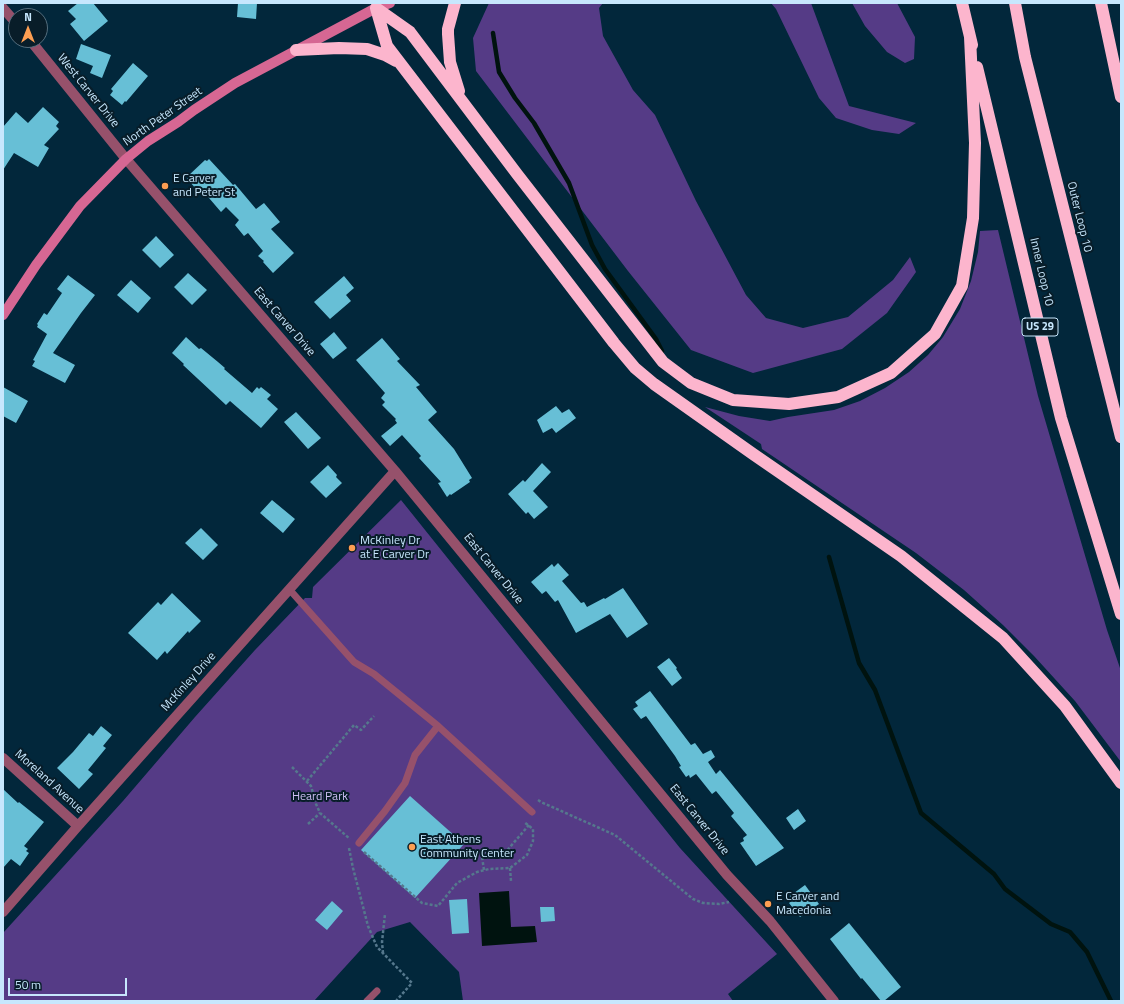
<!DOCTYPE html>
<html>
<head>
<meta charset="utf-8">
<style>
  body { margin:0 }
  #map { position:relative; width:1124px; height:1004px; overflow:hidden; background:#02273b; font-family:"Titillium Web",sans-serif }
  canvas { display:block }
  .frame { position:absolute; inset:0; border:4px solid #c7e7fd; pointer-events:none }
  .north { position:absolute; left:8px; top:8px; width:40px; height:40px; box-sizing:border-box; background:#081d29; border:1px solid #546e7e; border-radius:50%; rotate:0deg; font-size:11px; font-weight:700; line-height:16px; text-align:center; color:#c7e7fd }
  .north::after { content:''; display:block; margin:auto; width:14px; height:18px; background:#fc9e52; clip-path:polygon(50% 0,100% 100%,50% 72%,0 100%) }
  .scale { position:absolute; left:8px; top:978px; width:119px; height:18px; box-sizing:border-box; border:2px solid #c7e7fd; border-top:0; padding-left:5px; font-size:12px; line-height:14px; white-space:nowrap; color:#c7e7fd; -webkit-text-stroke:3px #081d29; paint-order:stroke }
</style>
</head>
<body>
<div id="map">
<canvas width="1124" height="1004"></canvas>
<div class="frame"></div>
<div class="north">N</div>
<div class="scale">50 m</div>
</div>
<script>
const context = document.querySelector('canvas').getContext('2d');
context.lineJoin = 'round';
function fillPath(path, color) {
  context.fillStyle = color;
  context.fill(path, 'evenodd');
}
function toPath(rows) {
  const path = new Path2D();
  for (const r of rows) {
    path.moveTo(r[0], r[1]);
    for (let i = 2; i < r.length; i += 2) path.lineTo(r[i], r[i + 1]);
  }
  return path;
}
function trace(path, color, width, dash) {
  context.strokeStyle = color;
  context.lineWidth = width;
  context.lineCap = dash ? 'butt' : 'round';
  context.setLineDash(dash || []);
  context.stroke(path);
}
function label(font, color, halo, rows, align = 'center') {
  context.font = font + ' "Titillium Web",sans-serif';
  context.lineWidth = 4;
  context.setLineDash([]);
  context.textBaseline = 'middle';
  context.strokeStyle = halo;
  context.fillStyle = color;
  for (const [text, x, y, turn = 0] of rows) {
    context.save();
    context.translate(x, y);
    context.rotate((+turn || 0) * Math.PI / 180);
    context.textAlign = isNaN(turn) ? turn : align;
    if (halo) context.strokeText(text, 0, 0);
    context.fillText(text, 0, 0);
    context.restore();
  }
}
const green = toPath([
  [489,3,603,3,599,8,603,36,633,90,655,115,696,201,746,295,766,318,803,328,848,317,893,280,910,257,916,272,887,313,842,349,753,373,691,350,628,271,476,71,473,38],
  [771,3,811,3,849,106,916,123,899,134,872,130,836,118,819,98,776,9],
  [852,3,897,3,915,37,914,59,905,63,887,52,865,26],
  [998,230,1038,396,1107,630,1121,671,1121,762,1075,701,1034,656,1003,625,964,590,916,553,762,449,761,444,705,407,739,416,770,421,788,417,834,410,860,401,885,388,909,372,928,355,943,337,960,309,971,281,978,252,980,231],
  [401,500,680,848,777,954,728,994,733,1001,463,1001,459,972,410,922,377,932,314,1001,3,1001,3,933,123,801,195,717,255,650,305,598,312,598,313,587]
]);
const water = toPath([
  [509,891,511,927,535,926,537,942,482,946,479,893]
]);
const stream = toPath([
  [493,33,499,72,515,98,534,123,569,183,592,245,605,269,656,339,662,351],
  [829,557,859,663,875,690,921,813,994,874,1005,889,1051,924,1070,932,1087,952,1111,1001]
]);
const building = toPath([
  [78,3,93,3,108,21,84,41,70,24,76,19,68,11],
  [238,3,257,3,256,19,237,17],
  [81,44,111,55,102,78,90,73,93,66,76,59],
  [133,63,148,76,126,102,125,101,122,105,110,95,113,91,111,89],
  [43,107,59,122,56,126,59,129,44,145,49,148,38,167,14,153,3,170,3,127,16,112,28,123],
  [209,159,233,185,235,184,256,209,264,203,280,222,271,229,294,253,273,273,263,262,264,261,258,256,263,251,248,233,244,236,235,225,239,220,226,207,221,212,203,191,200,193,187,179,189,177,188,176,205,160,207,161],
  [156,236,174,255,160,268,142,250],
  [188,273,207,290,192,305,174,287],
  [68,275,95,295,81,313,53,353,75,365,65,383,32,366,35,361,33,360,47,334,37,327,38,325,37,324,44,313,47,315,62,293,57,289],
  [344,276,354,288,346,295,351,301,330,319,314,302],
  [131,280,151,298,138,313,117,295],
  [334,332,347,348,333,359,320,344],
  [186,337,199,349,201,348,218,362,225,368,224,369,252,393,257,387,259,389,261,387,271,395,267,399,278,409,261,428,230,401,226,405,183,365,184,364,172,353],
  [382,338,400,359,397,361,420,385,416,387,437,412,428,420,454,449,472,478,469,480,470,482,451,495,450,494,447,497,438,483,441,482,419,458,421,456,402,435,390,446,381,436,397,423,395,420,396,419,382,405,385,402,381,398,385,393,356,360],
  [3,387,28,401,16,423,3,416],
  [556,406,562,413,569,409,576,418,556,433,552,428,543,433,537,420],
  [296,412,321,438,308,449,284,422],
  [542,463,551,472,533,491,548,507,534,519,528,512,526,514,508,494,523,480,525,482],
  [328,465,337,475,336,477,342,483,326,498,310,482],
  [272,500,295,519,283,533,260,513],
  [201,528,218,545,203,560,185,543],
  [558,563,569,575,562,581,581,603,584,602,587,607,604,598,605,599,623,588,648,624,627,638,610,614,576,633,558,600,555,602,546,591,542,594,531,582,552,564,554,567],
  [172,593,201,621,189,633,188,631,167,654,165,651,157,660,128,633,158,602,161,605],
  [669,658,677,668,676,669,682,678,672,686,657,667],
  [650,691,691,745,695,743,703,754,711,750,715,757,708,762,716,774,720,770,784,848,756,866,740,843,744,841,743,838,747,835,731,816,734,813,716,791,712,794,696,774,690,778,689,775,686,777,679,767,681,766,675,756,646,716,641,719,633,709,638,706,635,702],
  [101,726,112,735,103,746,106,748,88,770,93,774,79,789,57,768,73,752,89,733,93,736],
  [3,789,18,803,19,802,44,822,24,846,28,849,26,851,29,853,20,866,11,859,3,868],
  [410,796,464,844,415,898,361,850],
  [798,809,806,821,794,830,786,818],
  [805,885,819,904,800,917,789,903,793,900,790,896],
  [467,899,469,933,452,934,449,900],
  [332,901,343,911,327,930,315,920],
  [540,907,554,907,555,921,541,922],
  [849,923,901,987,884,1001,881,1001,862,978,861,979,830,939]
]);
const path = toPath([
  [292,767,311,786,316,804,320,813,350,839],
  [307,781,354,725,361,730,374,716],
  [538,800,541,802,615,835,693,899,703,903,719,904,729,902],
  [308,824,320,813],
  [349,848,353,868,368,926,377,947,412,983,396,1001],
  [364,852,422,903,438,906,457,883,477,872,489,869,510,868,527,855,533,841,533,829,524,822],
  [510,868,511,881],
  [484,870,482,857,485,851,490,854,504,854,529,825],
  [383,953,382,942,385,914]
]);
const lane = toPath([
  [289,589,354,662,374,674,438,726,532,812],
  [359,843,385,811,405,783,415,755,438,726],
  [367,1001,377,991]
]);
const street = toPath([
  [3,8,16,23],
  [30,40,126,159,395,471,727,875,770,921,834,1001],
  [3,758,78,826],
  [3,912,78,826,395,471]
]);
const secondary = toPath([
  [3,315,36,265,80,206,126,159,148,141,178,122,194,110,235,83,376,8,390,3]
]);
const highway = toPath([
  [455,3,448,29,448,34,450,62,459,91],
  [962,3,972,45],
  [1015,3,1025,57,1121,437],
  [1101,3,1121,97],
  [376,8,387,46,614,343,635,368,654,384,753,454,901,556,1003,638,1065,706,1121,783],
  [376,8,410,32,517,174,663,362,691,383,733,400,789,404,838,397,891,373,935,334,962,286,973,218,975,143,970,37],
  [296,50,339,48,367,49,385,55,396,61],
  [977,67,1061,418,1121,614]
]);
const markers = [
  [165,186,4,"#fc9e52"],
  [352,548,4,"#fc9e52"],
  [412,847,4,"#fc9e52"],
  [768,904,4,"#fc9e52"]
];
const shields = [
  [1040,327,36]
];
const shieldNames = [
  ["US 29",1040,327]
];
const streetNames = [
  ["West Carver Drive",88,91,51],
  ["North Peter Street",163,117,-35],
  ["Outer Loop 10",1079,217,76],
  ["Inner Loop 10",1041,272,77],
  ["East Carver Drive",284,322,49],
  ["East Carver Drive",493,569,51],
  ["McKinley Drive",189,682,-48],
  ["Moreland Avenue",49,782,42],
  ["East Carver Drive",699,820,51]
];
const poiNames = [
  ["E Carver",173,179],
  ["and Peter St",173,193],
  ["McKinley Dr",360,541],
  ["at E Carver Dr",360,555],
  ["East Athens",420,840],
  ["Community Center",420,854],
  ["E Carver and",776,897],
  ["Macedonia",776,911]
];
const parkNames = [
  ["Heard Park",320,797]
];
fillPath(green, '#553b86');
fillPath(water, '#00130f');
trace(stream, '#00130f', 4.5);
fillPath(building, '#67bfd6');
trace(path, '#55788d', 2.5, [3, 2]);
trace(lane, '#96516b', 7);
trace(street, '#96516b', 10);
trace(secondary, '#d66793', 10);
trace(highway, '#fcb5cd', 12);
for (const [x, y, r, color] of markers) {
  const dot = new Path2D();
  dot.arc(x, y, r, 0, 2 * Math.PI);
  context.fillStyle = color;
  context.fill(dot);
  trace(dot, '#081d29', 1.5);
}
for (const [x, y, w] of shields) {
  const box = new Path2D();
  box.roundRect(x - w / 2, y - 9, w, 18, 3);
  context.fillStyle = '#081d29';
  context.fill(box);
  trace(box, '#c7e7fd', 1);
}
label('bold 11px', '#c7e7fd', null, shieldNames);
label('12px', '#c7e7fd', '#081d29', streetNames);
label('12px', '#c7e7fd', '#081d29', poiNames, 'left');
label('12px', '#cdbff3', '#081d29', parkNames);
</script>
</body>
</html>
